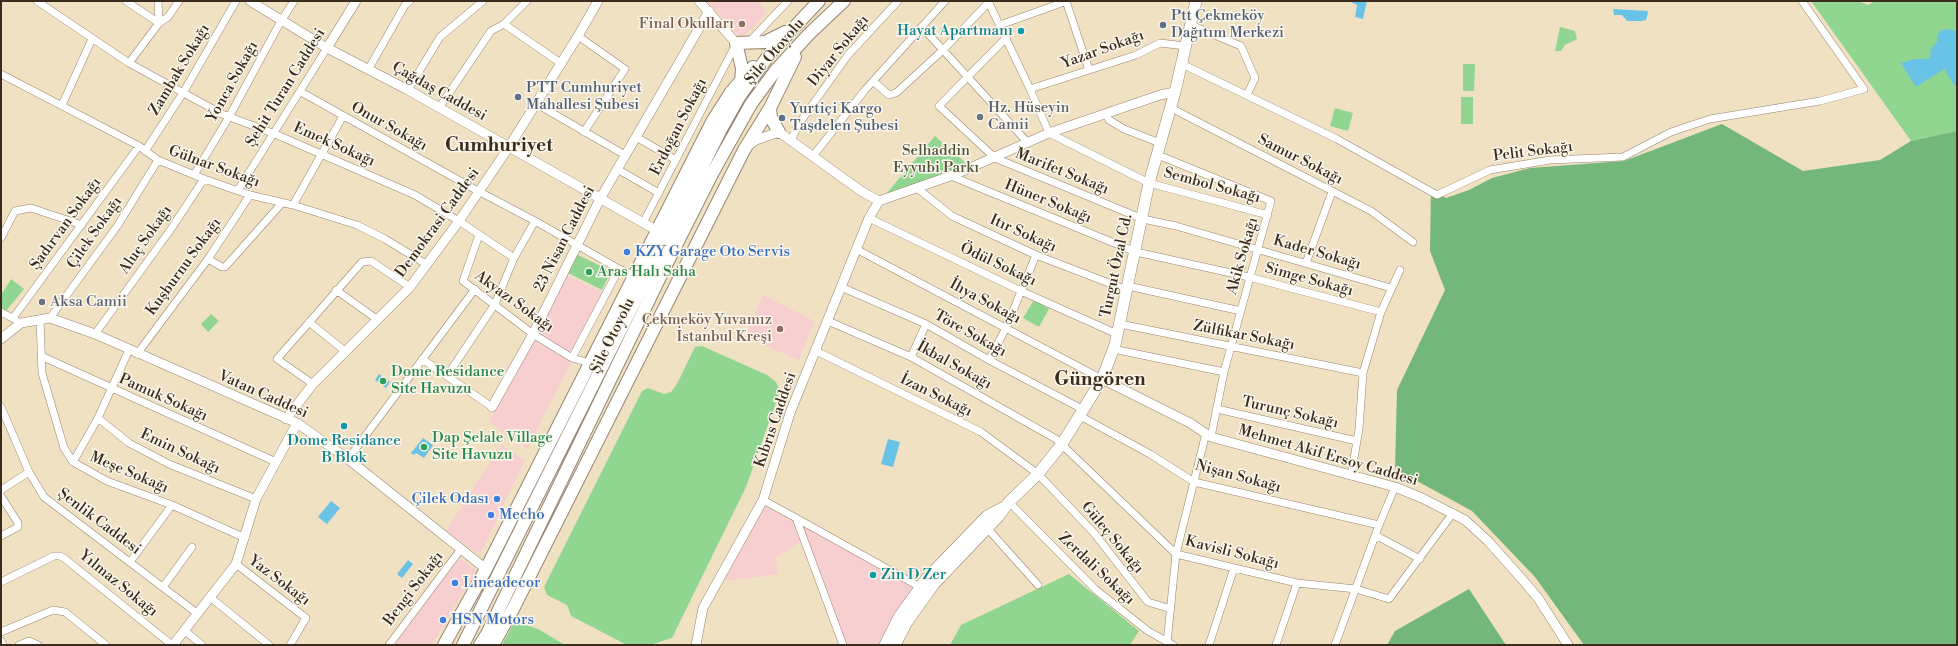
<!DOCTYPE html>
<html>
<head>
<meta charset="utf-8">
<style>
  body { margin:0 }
  #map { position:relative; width:1958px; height:646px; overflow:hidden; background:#f1e1c3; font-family:"Libre Bodoni",serif }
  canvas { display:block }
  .frame { position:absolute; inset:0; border:2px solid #3b2a1e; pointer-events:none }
</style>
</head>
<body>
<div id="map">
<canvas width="1958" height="646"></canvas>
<div class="frame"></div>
</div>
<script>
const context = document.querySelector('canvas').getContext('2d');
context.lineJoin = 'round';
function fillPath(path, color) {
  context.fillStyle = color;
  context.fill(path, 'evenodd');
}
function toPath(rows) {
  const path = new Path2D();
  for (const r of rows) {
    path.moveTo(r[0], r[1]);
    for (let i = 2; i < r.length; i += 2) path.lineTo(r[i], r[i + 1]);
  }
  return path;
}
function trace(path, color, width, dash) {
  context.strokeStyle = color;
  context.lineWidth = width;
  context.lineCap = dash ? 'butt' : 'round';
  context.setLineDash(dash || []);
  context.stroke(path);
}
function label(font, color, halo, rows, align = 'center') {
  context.font = font + ' "Libre Bodoni",serif';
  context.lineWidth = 3;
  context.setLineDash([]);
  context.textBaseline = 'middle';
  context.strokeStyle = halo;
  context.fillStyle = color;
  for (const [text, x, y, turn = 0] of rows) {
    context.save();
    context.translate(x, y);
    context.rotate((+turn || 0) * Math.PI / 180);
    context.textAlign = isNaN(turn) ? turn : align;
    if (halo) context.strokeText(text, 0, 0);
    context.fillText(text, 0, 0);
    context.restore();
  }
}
const built = toPath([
  [707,1,759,1,766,14,744,36,737,34],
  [565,274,606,294,527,449,489,422],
  [763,295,814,321,799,360,745,337],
  [501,445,525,460,480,555,446,531],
  [765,503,915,587,880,645,843,645,802,541,775,558,779,574,727,581,723,576],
  [460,558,476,570,432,645,392,645]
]);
const green = toPath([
  [1811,1,1858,1,1868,5,1875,1,1957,1,1957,131,1911,141],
  [1560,27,1575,31,1577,39,1565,45,1561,51,1555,51],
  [1463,64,1475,64,1474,91,1463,91],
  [1461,97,1473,97,1473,124,1461,124],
  [1335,108,1353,113,1348,131,1330,126],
  [935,136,968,165,893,194,886,194],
  [576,254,611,271,602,290,566,272],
  [11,279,24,289,6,311,1,309,1,291,3,292],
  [1034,300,1049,309,1039,327,1023,318],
  [211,314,219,321,208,332,201,324],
  [702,346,767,375,776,382,780,391,746,487,672,638,650,645,627,645,571,616,567,605,547,595,544,587,642,391,648,388,664,394,671,392,677,384,695,347],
  [1069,574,1139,631,1130,645,950,645,961,625],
  [515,621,538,629,565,645,502,645]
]);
const forest = toPath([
  [1722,124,1803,171,1880,160,1911,141,1957,131,1957,645,1584,645,1535,577,1472,511,1395,469,1397,390,1445,290,1430,251,1431,188,1446,198,1469,190,1492,178,1530,168,1624,161],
  [1469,589,1506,645,1387,645,1395,631]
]);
const water = toPath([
  [1349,1,1367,1,1363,19,1355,17,1357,5],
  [1613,9,1648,11,1647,17,1646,20,1642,21,1627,21,1622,15,1614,15],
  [1945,29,1957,31,1957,89,1944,69,1916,87,1901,63,1915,59,1927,59,1930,57,1931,49,1937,42,1938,35,1940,31],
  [379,374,390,382,386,388,375,380],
  [423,438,433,445,424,458,416,453,414,455,411,453],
  [888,439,900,442,893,467,881,464],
  [331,501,340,508,327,524,318,517],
  [408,560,413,564,402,578,397,574]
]);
const street = toPath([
  [37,1,129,63,222,114,275,134,415,195,459,221,514,258],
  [126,1,159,23,168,17,179,1],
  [988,1,1030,89,1049,133,1149,183,1268,215],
  [1066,1,1089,70],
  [504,24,562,64],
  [1000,25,1067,1],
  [1191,25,1241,46,1255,78,1247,95],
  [922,27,1028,143],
  [578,36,625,69,584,132],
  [1006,38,939,106,995,158,1143,219,1176,226,1391,288],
  [748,43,788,1],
  [129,63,159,23,158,1],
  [1182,64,1337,139,1437,195,1490,170,1550,160,1623,157,1671,132,1710,119,1820,101,1864,89,1802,1],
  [368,70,405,5,410,1],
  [1,74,139,146,158,160,204,179,250,195,293,205,357,225,385,239,426,264],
  [873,81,889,95,896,93,943,50,989,2],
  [1030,89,1136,55,1160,43,1186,46],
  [408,90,440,37,483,1],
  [301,92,478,191,535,221,619,269,634,275],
  [535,103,625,155],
  [62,105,92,39],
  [439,108,491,31,504,24,527,1],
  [1171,108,1371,211,1413,242],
  [1106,114,1109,120,1124,129,1160,143],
  [636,137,676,160],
  [791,141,798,125,848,55,898,1],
  [145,151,183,93,236,1],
  [1158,155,1271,201,1224,372,1211,437],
  [813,156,865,90,945,1],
  [617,169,659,193],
  [194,175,229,117,281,21,294,1],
  [951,176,1136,252,1249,277,1381,312],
  [917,188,952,216,1036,255,1127,290],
  [238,190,327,48],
  [293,205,343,116],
  [869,218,1021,291,1117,334],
  [643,223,736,44],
  [479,235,463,281,533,334,572,358,590,363],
  [1,238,15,211,31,208,82,225],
  [856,249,1102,379],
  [208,259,222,267,225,267,282,203],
  [1306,263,1332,192],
  [1128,286,1241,311],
  [841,287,926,324,989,360,1084,410],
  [336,290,378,320],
  [1,312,16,320],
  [13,318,139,146],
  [50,318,118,225,158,160],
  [40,319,42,373,64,448,73,462,107,481,172,505,245,538],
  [828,321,911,357,1056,439,1176,554,1297,583,1356,589,1389,599,1453,513],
  [309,322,346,352],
  [1120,324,1363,373],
  [95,334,171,229,204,179],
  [1113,349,1224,372],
  [816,351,981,432,1038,474,1094,533,1148,602,1171,609],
  [137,354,208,259,250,195],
  [41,356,276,462],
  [911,357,926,324],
  [572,358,619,269],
  [422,359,492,407],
  [989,360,1006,328,1036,255],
  [447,376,495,304,514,258,535,221],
  [313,384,277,359,362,262,371,261,410,287],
  [1,407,29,472,44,497,198,614],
  [1217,409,1357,441],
  [1080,416,1150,454,1194,482,1379,525],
  [98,418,129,443,169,464,256,499],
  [348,459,475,289],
  [73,462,98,418,129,350],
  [1351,476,1359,429,1363,373,1381,312,1400,270],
  [1,490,29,472],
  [1,496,18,523,18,527,1,536],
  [763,500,796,518,843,645],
  [1009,502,1096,590,1148,631,1173,645],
  [796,518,920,587],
  [987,528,1038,585],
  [1377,536,1420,559],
  [130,562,172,505],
  [236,564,306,618,290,645],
  [1,582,54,556,60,556,64,558,172,645],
  [163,587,192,547],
  [210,597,269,645],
  [184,630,202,645],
  [1,632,53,610,65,612,106,645],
  [1,641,3,645],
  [1167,643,1176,554,1206,433],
  [19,645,29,641,38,645],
  [389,645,461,549],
  [1209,645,1234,568],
  [1276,645,1297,583],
  [1335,645,1379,525,1395,487]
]);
const secondary = toPath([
  [250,1,327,48,408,90,656,230],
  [699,1,736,43],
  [327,48,356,1],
  [748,146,756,140,779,132,861,191,879,201,956,174,1049,133,1160,95,1175,92],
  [1,339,21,323,50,318,95,334,297,423,348,459,486,569],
  [1102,379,1190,423,1211,437,1395,487,1422,498,1465,520,1488,541,1521,578,1538,598,1568,645],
  [492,407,533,334,600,199,709,11],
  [286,419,313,384,410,287,459,221,509,147,578,36,598,1],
  [173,645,236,564,256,499,297,423],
  [696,645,703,608,763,500,790,413,869,218,879,201]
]);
const primary = toPath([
  [885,645,899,617,927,578,987,516,1002,508],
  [895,645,907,622,934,584,998,517,1009,502,1038,474,1062,444,1102,379,1115,345,1149,183,1175,92,1196,1]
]);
const highway = toPath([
  [741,83,742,68,736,43,765,42,785,32],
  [770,108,771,118,779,132],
  [444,645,486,569,712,122,731,92,753,67],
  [463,645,721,129,739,97,771,52,819,1],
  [480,645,487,634,663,271,713,172,751,104,776,70,809,34,844,1],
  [493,645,513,609,744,150,770,108,795,57]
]);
const markers = [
  [742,24,4,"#8d6e63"],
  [1163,25,4,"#5c6f8a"],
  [1021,31,4,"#0f9aa8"],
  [518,97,4,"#5c6f8a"],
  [980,117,4,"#6b7280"],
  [782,118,4,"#5c6f8a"],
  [627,252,4,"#3f7fe0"],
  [589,272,4,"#2e9e5b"],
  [42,302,4,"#6b7280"],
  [780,329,4,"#8d6e63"],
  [383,381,4,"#2e9e5b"],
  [344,426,4,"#0f9aa8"],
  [424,447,4,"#2e9e5b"],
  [497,499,4,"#3f7fe0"],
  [491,515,4,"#3f7fe0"],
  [873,575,4,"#0f9aa8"],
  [455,583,4,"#3f7fe0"],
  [443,620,4,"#3f7fe0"]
];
const serviceNames = [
  ["Ptt Çekmeköy",1171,16],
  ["Dağıtım Merkezi",1171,33],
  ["PTT Cumhuriyet",526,88],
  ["Mahallesi Şubesi",526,105],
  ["Yurtiçi Kargo",790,109],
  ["Taşdelen Şubesi",790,126]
];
const educationNames = [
  ["Final Okulları",734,24],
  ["Çekmeköy Yuvamız",772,320],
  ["İstanbul Kreşi",772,337]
];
const cultureNames = [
  ["Hayat Apartmanı",1013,31],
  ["Dome Residance",344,441,"center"],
  ["B Blok",344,458,"center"],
  ["Zin D Zer",881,575,"left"]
];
const streetNames = [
  ["Yazar Sokağı",1103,50,-20],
  ["Diyar Sokağı",839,51,-51],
  ["Şile Otoyolu",775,52,-49],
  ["Zambak Sokağı",180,70,-59],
  ["Yonca Sokağı",233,82,-61],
  ["Şehit Turan Caddesi",286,88,-58],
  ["Çağdaş Caddesi",439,92,29],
  ["Onur Sokağı",389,127,29],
  ["Erdoğan Sokağı",679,127,-63],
  ["Emek Sokağı",334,145,24],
  ["Pelit Sokağı",1533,152,-7],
  ["Samur Sokağı",1300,160,27],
  ["Gülnar Sokağı",214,167,20],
  ["Marifet Sokağı",1062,172,22],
  ["Sembol Sokağı",1212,186,15],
  ["Hüner Sokağı",1048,202,22],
  ["Demokrasi Caddesi",438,223,-54],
  ["Şadırvan Sokağı",66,224,-54],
  ["Çilek Sokağı",95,233,-55],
  ["Itır Sokağı",1023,234,24],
  ["23 Nisan Caddesi",565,239,-63],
  ["Aluç Sokağı",146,240,-55],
  ["Kader Sokağı",1317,253,16],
  ["Akik Sokağı",1243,256,-74],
  ["Ödül Sokağı",998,265,25],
  ["Turgut Özal Cd.",1117,266,-78],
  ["Kuşburnu Sokağı",184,267,-54],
  ["Simge Sokağı",1309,280,15],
  ["Akyazı Sokağı",514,302,36],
  ["İhya Sokağı",985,302,28],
  ["Töre Sokağı",970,334,29],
  ["Şile Otoyolu",613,336,-64],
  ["Zülfikar Sokağı",1244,336,11],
  ["İkbal Sokağı",954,366,29],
  ["Vatan Caddesi",263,395,24],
  ["İzan Sokağı",936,396,26],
  ["Pamuk Sokağı",163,398,24],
  ["Turunç Sokağı",1290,413,13],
  ["Kıbrıs Caddesi",776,420,-71],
  ["Emin Sokağı",180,452,25],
  ["Mehmet Akif Ersoy Caddesi",1328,456,16],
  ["Meşe Sokağı",129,473,23],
  ["Nişan Sokağı",1238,477,15],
  ["Şenlik Caddesi",99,522,37],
  ["Güleç Sokağı",1112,538,50],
  ["Kavisli Sokağı",1232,553,14],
  ["Zerdali Sokağı",1096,569,43],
  ["Yaz Sokağı",279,581,37],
  ["Yılmaz Sokağı",118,584,39],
  ["Bengi Sokağı",414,589,-53]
];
const worshipNames = [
  ["Hz. Hüseyin",988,108],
  ["Camii",988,125],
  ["Aksa Camii",50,302]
];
const parkNames = [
  ["Selhaddin",936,151],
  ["Eyyubi Parkı",936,168]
];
const shopNames = [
  ["KZY Garage Oto Servis",635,252],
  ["Çilek Odası",489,499,"right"],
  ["Mecho",499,515],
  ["Lineadecor",463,583],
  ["HSN Motors",451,620]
];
const leisureNames = [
  ["Aras Halı Saha",597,272],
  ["Dome Residance",391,372],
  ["Site Havuzu",391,389],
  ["Dap Şelale Village",432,438],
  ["Site Havuzu",432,455]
];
const districtNames = [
  ["Cumhuriyet",499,146],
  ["Güngören",1100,380]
];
fillPath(built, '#f7cfd0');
fillPath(green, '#90d690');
fillPath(forest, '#74b77a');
fillPath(water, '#68c3e6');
trace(street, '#968670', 8);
trace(secondary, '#968670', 10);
trace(primary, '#968670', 12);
trace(highway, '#968670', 14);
trace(street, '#fff', 7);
trace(secondary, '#fff', 9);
trace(primary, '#fff', 11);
trace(highway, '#fff', 12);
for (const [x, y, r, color] of markers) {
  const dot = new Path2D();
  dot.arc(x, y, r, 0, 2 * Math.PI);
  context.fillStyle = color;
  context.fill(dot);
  trace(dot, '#fbf7ec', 1.5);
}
label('15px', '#4e5e75', '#fbf7ec', serviceNames, 'left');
label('15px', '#785e54', '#fbf7ec', educationNames, 'right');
label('15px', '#0d838f', '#fbf7ec', cultureNames, 'right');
label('15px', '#3b2a1e', '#fbf7ec', streetNames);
label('15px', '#5b616d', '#fbf7ec', worshipNames, 'left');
label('15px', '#50553a', '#fbf7ec', parkNames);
label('15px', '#366cbe', '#fbf7ec', shopNames, 'left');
label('15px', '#27864d', '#fbf7ec', leisureNames, 'left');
label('bold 19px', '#3b2a1e', '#fbf7ec', districtNames);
</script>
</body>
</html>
